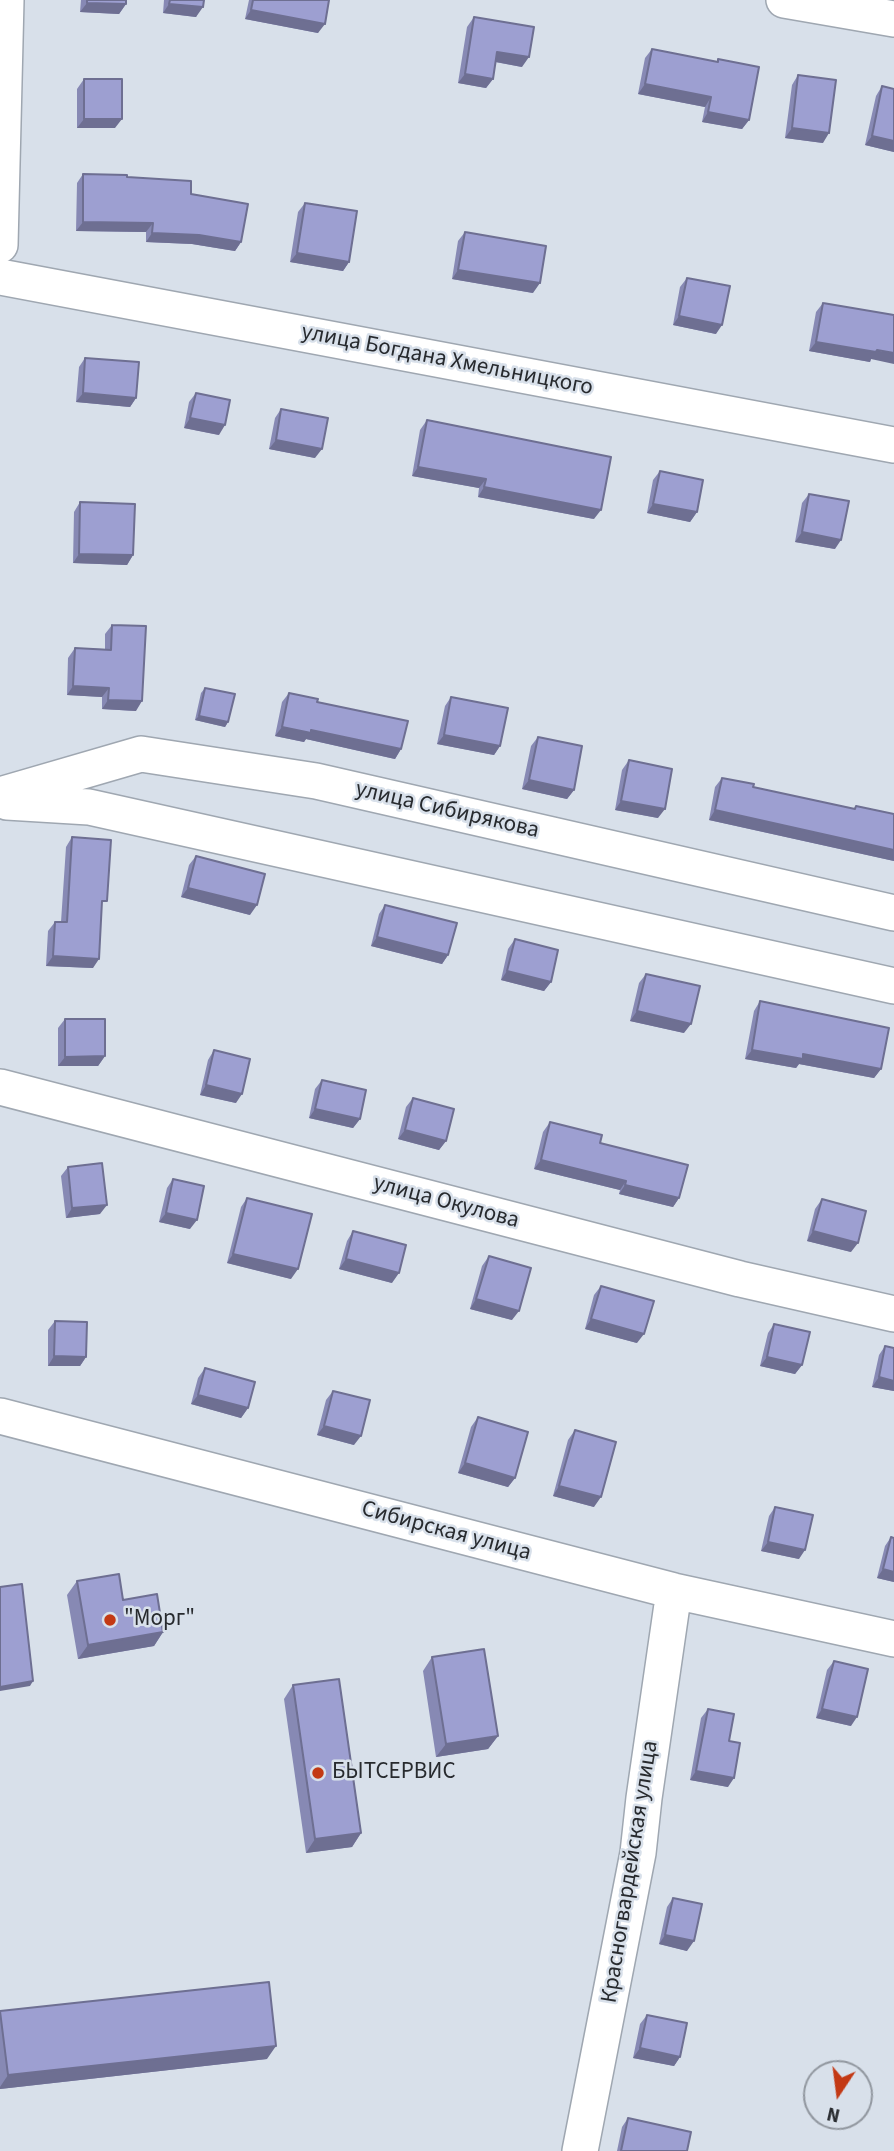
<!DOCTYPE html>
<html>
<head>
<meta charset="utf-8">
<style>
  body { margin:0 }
  #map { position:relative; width:894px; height:2151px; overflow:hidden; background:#d8e0ea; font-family:"Source Sans 3",sans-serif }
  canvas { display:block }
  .north { position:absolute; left:803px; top:2060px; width:70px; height:70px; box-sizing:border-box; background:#d8e0ea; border:2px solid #91979f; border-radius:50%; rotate:193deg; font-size:19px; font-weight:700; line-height:28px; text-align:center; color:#272a2e }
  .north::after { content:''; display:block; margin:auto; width:24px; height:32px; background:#c33914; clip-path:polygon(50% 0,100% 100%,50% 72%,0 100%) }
</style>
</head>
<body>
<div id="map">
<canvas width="894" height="2151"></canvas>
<div class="north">N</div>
</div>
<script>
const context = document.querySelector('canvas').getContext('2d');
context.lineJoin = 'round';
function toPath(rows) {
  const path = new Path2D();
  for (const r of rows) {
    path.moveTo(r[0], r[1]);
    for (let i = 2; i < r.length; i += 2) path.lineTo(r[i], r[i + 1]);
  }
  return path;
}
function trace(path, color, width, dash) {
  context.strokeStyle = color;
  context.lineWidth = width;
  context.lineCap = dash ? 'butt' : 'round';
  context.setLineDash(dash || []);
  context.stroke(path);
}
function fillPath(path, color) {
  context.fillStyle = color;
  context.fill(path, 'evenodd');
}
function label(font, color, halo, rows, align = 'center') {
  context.font = font + ' "Source Sans 3",sans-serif';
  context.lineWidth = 5;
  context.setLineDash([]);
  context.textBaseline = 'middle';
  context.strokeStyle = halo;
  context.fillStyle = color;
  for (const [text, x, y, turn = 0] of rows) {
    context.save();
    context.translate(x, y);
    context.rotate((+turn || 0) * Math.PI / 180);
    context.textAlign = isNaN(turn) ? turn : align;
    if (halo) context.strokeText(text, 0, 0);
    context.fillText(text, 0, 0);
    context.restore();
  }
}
const minor = toPath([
  [784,0,894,19],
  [0,245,6,0],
  [0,277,894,445],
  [0,795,141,754,316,781,894,913],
  [7,802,89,807,894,986],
  [0,1087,740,1279,894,1314],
  [0,1416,674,1591,894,1639],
  [580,2151,638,1853,644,1798,674,1591]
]);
const wall = toPath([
  [81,0,126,0,126,4,119,14,80,12],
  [164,0,204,0,196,17,163,13],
  [249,0,329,0,318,33,245,19],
  [474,17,522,67,495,62,493,79,486,88,458,83,467,27],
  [652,49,716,62,718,59,749,120,742,129,702,122,705,107,638,94,645,58],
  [798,75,823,143,785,138,792,85],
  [84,79,115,128,77,128,77,89],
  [882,86,894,89,894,152,865,145,876,96],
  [83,174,127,177,191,194,241,242,235,251,192,244,146,242,146,232,76,231,77,183],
  [305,203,349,262,343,271,290,262,298,212],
  [465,232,533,293,452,279,458,241],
  [687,278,716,334,673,325,680,287],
  [823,303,871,359,870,362,809,351,816,312],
  [85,358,136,398,130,407,76,402,79,367],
  [196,393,219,435,184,428,189,402],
  [281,409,315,458,269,449,275,418],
  [427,420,594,519,478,497,479,488,412,476,420,430],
  [660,471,697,512,690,522,647,513,653,480],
  [809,494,835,549,795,542,802,503],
  [80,502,133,555,127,565,73,563,74,512],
  [112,625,136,711,102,709,102,697,67,695,68,658,75,648,105,649,105,634],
  [205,688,228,722,225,727,195,720,201,693],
  [289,693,317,702,401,749,395,759,306,739,304,742,275,736,282,702],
  [451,697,500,746,494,755,437,744,445,706],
  [538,737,574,790,567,799,522,789,531,746],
  [629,760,658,818,615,810,622,770],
  [722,778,753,787,854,809,856,806,894,814,894,861,709,820,715,787],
  [72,837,102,909,93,968,46,966,48,931,55,922,61,922,66,847],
  [196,856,250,915,181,897,189,865],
  [385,905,448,955,442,964,371,946,379,914],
  [515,939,551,982,544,991,501,980,508,949],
  [646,974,684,1033,630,1021,639,983],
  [760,1001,881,1069,874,1078,799,1064,796,1068,745,1059,754,1011],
  [65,1019,105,1056,98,1066,58,1066,58,1028],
  [214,1050,236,1103,200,1095,208,1060],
  [322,1080,360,1119,353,1128,309,1118,315,1089],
  [413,1098,446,1141,439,1150,398,1139,406,1107],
  [550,1122,600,1143,679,1198,673,1207,619,1194,620,1190,534,1169,543,1132],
  [68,1167,100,1214,66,1218,61,1176],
  [173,1179,190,1229,159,1222,167,1188],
  [247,1198,291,1279,227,1263,241,1207],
  [822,1199,851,1252,807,1241,815,1209],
  [353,1231,392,1283,339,1269,347,1241],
  [489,1256,512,1320,470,1309,482,1266],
  [601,1286,637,1343,585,1329,594,1295],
  [55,1321,86,1357,80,1366,48,1366,48,1330],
  [774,1324,802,1365,795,1374,760,1366,768,1333],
  [885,1346,894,1391,872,1387,879,1355],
  [205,1368,248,1408,241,1418,191,1404,198,1378],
  [333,1391,354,1445,317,1435,326,1400],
  [478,1417,515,1478,508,1487,458,1473,471,1427],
  [575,1430,594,1507,553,1496,568,1440],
  [775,1507,799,1559,761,1551,769,1516],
  [891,1537,894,1582,877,1578,885,1546],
  [77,1581,123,1600,163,1632,154,1646,78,1659,67,1595],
  [432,1657,498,1736,488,1749,436,1757,423,1671],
  [834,1661,851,1726,816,1718,827,1670],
  [293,1685,361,1833,352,1847,306,1853,284,1699],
  [708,1709,729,1741,728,1787,690,1780,701,1718],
  [673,1898,687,1951,659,1944,667,1907],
  [0,2011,267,2059,0,2089],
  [647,2015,680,2057,674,2066,633,2058,640,2024],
  [628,2118,687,2151,617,2151,622,2127]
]);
const shadedWall = toPath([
  [87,3,126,4,119,14,80,12],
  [169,4,203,7,196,17,163,13],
  [251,10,325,24,318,33,245,19],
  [497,52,529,57,522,67,491,61],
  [465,74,493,79,486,88,458,83],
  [645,84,711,97,705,107,638,94],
  [708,112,749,120,742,129,702,122],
  [84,119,122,119,115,128,77,128],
  [792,128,829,133,823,143,785,138],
  [872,136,894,141,894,152,865,145],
  [83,222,153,223,146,232,76,231],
  [152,233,199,235,241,242,235,251,192,244,146,242],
  [297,253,349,262,343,271,290,262],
  [458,270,540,283,533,293,452,279],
  [679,316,722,325,716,334,673,325],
  [816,342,894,353,894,364,871,359,870,362,809,351],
  [83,393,136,398,130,407,76,402],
  [190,418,225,425,219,435,184,428],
  [276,440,322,449,315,458,269,449],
  [418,467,486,479,479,488,412,476],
  [484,487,601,510,594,519,478,497],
  [653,504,697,512,690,522,647,513],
  [802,532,841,540,835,549,795,542],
  [79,554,133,555,127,565,73,563],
  [73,686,109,688,102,697,67,695],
  [108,700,142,701,136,711,102,709],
  [199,716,228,722,225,727,195,720],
  [282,727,311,730,401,749,395,759,306,739,304,742,275,736],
  [444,735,500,746,494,755,437,744],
  [529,780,574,790,567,799,522,789],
  [621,801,665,809,658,818,615,810],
  [715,810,894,850,894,861,709,820],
  [188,888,257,905,250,915,181,897],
  [377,937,448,955,442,964,371,946],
  [53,956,99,959,93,968,46,966],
  [507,971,551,982,544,991,501,980],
  [637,1011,691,1024,684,1033,630,1021],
  [752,1050,803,1054,881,1069,874,1078,799,1064,796,1068,745,1059],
  [105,1056,98,1066,58,1066,65,1057],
  [206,1085,242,1094,236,1103,200,1095],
  [315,1109,360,1119,353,1128,309,1118],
  [405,1130,446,1141,439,1150,398,1139],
  [541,1160,626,1181,620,1190,534,1169],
  [625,1185,679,1198,673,1207,619,1194],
  [107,1205,100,1214,66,1218,72,1208],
  [166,1213,197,1220,190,1229,159,1222],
  [813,1231,858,1243,851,1252,807,1241],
  [233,1254,298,1269,291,1279,227,1263],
  [346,1259,399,1273,392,1283,339,1269],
  [476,1299,519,1311,512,1320,470,1309],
  [591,1319,644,1334,637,1343,585,1329],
  [54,1356,86,1357,80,1366,48,1366],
  [767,1357,802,1365,795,1374,760,1366],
  [879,1377,894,1381,894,1391,872,1387],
  [198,1395,248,1408,241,1418,191,1404],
  [324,1426,361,1436,354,1445,317,1435],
  [465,1463,515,1478,508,1487,458,1473],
  [559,1486,601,1497,594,1507,553,1496],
  [768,1542,805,1550,799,1559,761,1551],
  [883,1569,894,1572,894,1582,877,1578],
  [163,1632,154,1646,78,1659,88,1645],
  [33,1681,30,1686,0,1691,0,1687],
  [822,1709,857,1717,851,1726,816,1718],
  [498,1736,488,1749,436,1757,446,1744],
  [696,1771,734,1778,728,1787,690,1780],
  [361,1833,352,1847,306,1853,315,1839],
  [665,1935,694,1941,687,1951,659,1944],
  [276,2046,267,2059,0,2089,0,2087,8,2075],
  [640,2048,680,2057,674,2066,633,2058]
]);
const building = toPath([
  [87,0,126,0,126,4,87,3,87,0],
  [170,0,204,0,203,7,169,4,170,0],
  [253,0,329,0,325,24,251,10,253,0],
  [474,17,534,27,529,57,497,52,493,79,465,74,474,17],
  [652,49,718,62,718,59,759,67,749,120,708,112,711,97,645,84,652,49],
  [798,75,836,80,829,133,792,128,798,75],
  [84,79,122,79,122,119,84,119,84,79],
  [882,86,894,89,894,141,872,136,882,86],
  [83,174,127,175,127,177,191,181,191,194,248,204,241,242,199,235,152,233,153,223,83,222,83,174],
  [305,203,357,211,349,262,297,253,305,203],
  [465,232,546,246,540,283,458,270,465,232],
  [687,278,730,286,722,325,679,316,687,278],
  [823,303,894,315,894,353,877,350,876,352,816,342,823,303],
  [85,358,139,362,136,398,83,393,85,358],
  [196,393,230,400,225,425,190,418,196,393],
  [281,409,328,418,322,449,276,440,281,409],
  [427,420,611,457,601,510,484,487,486,479,418,467,427,420],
  [660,471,703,480,697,512,653,504,660,471],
  [809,494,849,501,841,540,802,532,809,494],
  [80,502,135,504,133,555,79,554,80,502],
  [112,625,146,626,142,701,108,700,109,688,73,686,75,648,111,650,112,625],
  [205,688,235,694,228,722,199,716,205,688],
  [289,693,318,699,317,702,408,721,401,749,311,730,311,733,282,727,289,693],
  [451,697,508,708,500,746,444,735,451,697],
  [538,737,582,746,574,790,529,780,538,737],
  [629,760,672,769,665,809,621,801,629,760],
  [722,778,754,784,753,787,855,809,856,806,894,814,894,850,715,810,722,778],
  [72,837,111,840,107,901,102,901,99,959,53,956,55,922,67,922,72,837],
  [196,856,265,874,257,905,188,888,196,856],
  [385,905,457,923,448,955,377,937,385,905],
  [515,939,558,950,551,982,507,971,515,939],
  [646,974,700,986,691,1024,637,1011,646,974],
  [760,1001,889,1028,881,1069,803,1054,803,1059,752,1050,760,1001],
  [65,1019,105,1019,105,1056,65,1057,65,1019],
  [214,1050,250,1059,242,1094,206,1085,214,1050],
  [322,1080,366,1090,360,1119,315,1109,322,1080],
  [413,1098,454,1109,446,1141,405,1130,413,1098],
  [550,1122,602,1135,600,1143,688,1165,679,1198,625,1185,626,1181,541,1160,550,1122],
  [102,1163,107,1205,72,1208,68,1167,102,1163],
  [173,1179,204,1186,197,1220,166,1213,173,1179],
  [247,1198,312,1214,298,1269,233,1254,247,1198],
  [822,1199,866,1211,858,1243,813,1231,822,1199],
  [353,1231,406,1245,399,1273,346,1259,353,1231],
  [489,1256,531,1268,519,1311,476,1299,489,1256],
  [601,1286,654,1301,644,1334,591,1319,601,1286],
  [55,1321,87,1322,86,1357,54,1356,55,1321],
  [774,1324,810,1332,802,1365,767,1357,774,1324],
  [885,1346,894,1348,894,1381,879,1377,885,1346],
  [205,1368,255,1382,248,1408,198,1395,205,1368],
  [333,1391,370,1400,361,1436,324,1426,333,1391],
  [478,1417,528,1432,515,1478,465,1463,478,1417],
  [575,1430,616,1442,601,1497,559,1486,575,1430],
  [775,1507,813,1515,805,1550,768,1542,775,1507],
  [891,1537,894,1538,894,1572,883,1569,891,1537],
  [119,1574,123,1600,157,1594,163,1632,88,1645,77,1581,119,1574],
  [22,1584,33,1681,0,1687,0,1587,22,1584],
  [484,1649,498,1736,446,1744,432,1657,484,1649],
  [834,1661,868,1669,857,1717,822,1709,834,1661],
  [339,1679,361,1833,315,1839,293,1685,339,1679],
  [708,1709,734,1714,729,1741,740,1743,734,1778,696,1771,708,1709],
  [673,1898,702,1904,694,1941,665,1935,673,1898],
  [269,1982,276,2046,8,2075,0,2011,269,1982],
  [647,2015,687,2023,680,2057,640,2048,647,2015],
  [628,2118,691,2132,687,2151,621,2151,628,2118]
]);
const markers = [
  [110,1620,7,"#c33914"],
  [318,1773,7,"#c33914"]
];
const streetNames = [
  ["улица Богдана Хмельницкого",447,361,11],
  ["улица Сибирякова",447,811,13],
  ["улица Окулова",446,1203,15],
  ["Сибирская улица",446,1532,15],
  ["Красногвардейская улица",631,1872,-81]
];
const poiNames = [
  ["\"Морг\"",124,1620],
  ["БЫТСЕРВИС",332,1773]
];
trace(minor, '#9fa7b1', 38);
trace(minor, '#fff', 35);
fillPath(wall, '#8789b4');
fillPath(shadedWall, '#6e6f92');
fillPath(building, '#9d9fd1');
trace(building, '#6e6f92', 2);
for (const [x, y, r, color] of markers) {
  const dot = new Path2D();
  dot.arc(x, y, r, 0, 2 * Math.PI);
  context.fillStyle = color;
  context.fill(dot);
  trace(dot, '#d8e0ea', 2.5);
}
label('23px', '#272a2e', '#d8e0ea', streetNames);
label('23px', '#272a2e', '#d8e0ea', poiNames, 'left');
</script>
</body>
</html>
